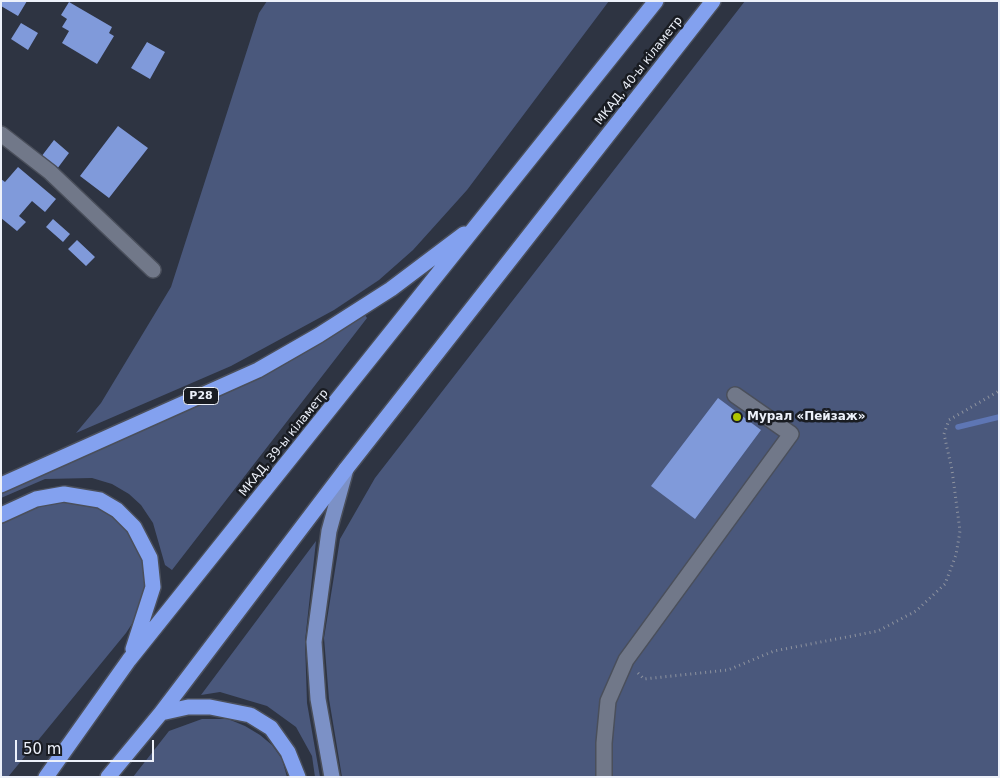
<!DOCTYPE html>
<html>
<head>
<meta charset="utf-8">
<style>
  body { margin:0 }
  #map { position:relative; width:1000px; height:778px; overflow:hidden; background:#2e3442; font-family:"DejaVu Sans",sans-serif }
  canvas { display:block }
  .frame { position:absolute; inset:0; border:2px solid #edf1fa; pointer-events:none }
  .scale { position:absolute; left:15px; top:740px; width:139px; height:22px; box-sizing:border-box; border:2px solid #edf1fa; border-top:0; padding-left:6px; font-size:15px; line-height:18px; white-space:nowrap; color:#edf1fa; -webkit-text-stroke:4px #191c22; paint-order:stroke }
</style>
</head>
<body>
<div id="map">
<canvas width="1000" height="778"></canvas>
<div class="frame"></div>
<div class="scale">50 m</div>
</div>
<script>
const context = document.querySelector('canvas').getContext('2d');
context.lineJoin = 'round';
function fillPath(path, color) {
  context.fillStyle = color;
  context.fill(path, 'evenodd');
}
function toPath(rows) {
  const path = new Path2D();
  for (const r of rows) {
    path.moveTo(r[0], r[1]);
    for (let i = 2; i < r.length; i += 2) path.lineTo(r[i], r[i + 1]);
  }
  return path;
}
function trace(path, color, width, dash) {
  context.strokeStyle = color;
  context.lineWidth = width;
  context.lineCap = dash ? 'butt' : 'round';
  context.setLineDash(dash || []);
  context.stroke(path);
}
function label(font, color, halo, rows, align = 'center') {
  context.font = font + ' "DejaVu Sans",sans-serif';
  context.lineWidth = 5;
  context.setLineDash([]);
  context.textBaseline = 'middle';
  context.strokeStyle = halo;
  context.fillStyle = color;
  for (const [text, x, y, turn = 0] of rows) {
    context.save();
    context.translate(x, y);
    context.rotate((+turn || 0) * Math.PI / 180);
    context.textAlign = isNaN(turn) ? turn : align;
    if (halo) context.strokeText(text, 0, 0);
    context.fillText(text, 0, 0);
    context.restore();
  }
}
const green = toPath([
  [267,1,609,1,467,190,413,250,379,280,334,310,231,366,76,433,101,403,171,287,259,13],
  [745,1,999,1,999,777,342,777,329,699,324,638,340,539,375,478],
  [365,315,367,318,333,362,172,570,165,565,153,523,141,505,129,494,112,484,92,478,45,479,1,498,1,491,233,390,286,363],
  [82,498,127,522,145,560,145,588,139,613,126,633,8,777,1,777,1,517,36,501],
  [316,541,305,641,307,703,320,777,315,777,312,756,296,727,267,706,220,692,201,695],
  [202,719,228,719,245,726,260,735,272,745,282,759,287,777,133,777,169,731]
]);
const stream = toPath([
  [958,427,999,417]
]);
const building = toPath([
  [1,1,27,1,18,16,1,6],
  [69,2,112,27,109,33,114,36,97,64,62,43,69,31,62,27,67,19,61,15],
  [21,23,38,33,28,50,11,39],
  [147,42,165,52,150,79,131,68],
  [118,126,148,148,109,198,80,176],
  [54,140,69,153,57,169,41,157],
  [18,167,56,199,45,212,32,201,19,216,26,222,17,231,1,218,1,179,5,182],
  [53,219,70,234,63,242,46,227],
  [77,240,95,257,86,266,68,249],
  [718,398,761,430,695,519,651,486]
]);
const path = toPath([
  [638,673,644,679,728,670,774,651,878,631,916,611,945,584,956,555,960,531,952,470,944,434,949,420,999,391]
]);
const minor = toPath([
  [1,134,50,172,153,270],
  [604,777,604,743,608,701,626,660,791,434,735,395]
]);
const major = toPath([
  [332,777,318,699,314,642,329,531,346,469]
]);
const highway = toPath([
  [1,485,258,370,319,335,391,289,464,234],
  [1,515,36,499,64,494,100,500,117,510,134,527,150,558,153,587,133,649],
  [161,713,188,707,210,707,250,715,271,728,288,752,298,777],
  [46,777,129,660,656,1],
  [108,777,161,713,346,469,713,1]
]);
const markers = [
  [737,417,5,"#b0c500"]
];
const shields = [
  [201,396,35]
];
const shieldNames = [
  ["Р28",201,396]
];
const streetNames = [
  ["МКАД, 40-ы кіламетр",639,71,-52],
  ["МКАД, 39-ы кіламетр",284,443,-51]
];
const poiNames = [
  ["Мурал «Пейзаж»",747,417]
];
fillPath(green, '#4a587c');
trace(stream, '#5e76b4', 5.5);
fillPath(building, '#809ada');
trace(minor, '#4a4f5b', 18);
trace(major, '#4a4f5b', 18);
trace(highway, '#4a4f5b', 18);
trace(path, '#8e939f', 3, [1, 4]);
trace(minor, '#717889', 15);
trace(major, '#7c91c6', 15);
trace(highway, '#83a1ef', 15);
for (const [x, y, r, color] of markers) {
  const dot = new Path2D();
  dot.arc(x, y, r, 0, 2 * Math.PI);
  context.fillStyle = color;
  context.fill(dot);
  trace(dot, '#191c22', 2);
}
for (const [x, y, w] of shields) {
  const box = new Path2D();
  box.roundRect(x - w / 2, y - 8.5, w, 17, 4);
  context.fillStyle = '#191c22';
  context.fill(box);
  trace(box, '#edf1fa', 1);
}
label('bold 11px', '#edf1fa', null, shieldNames);
label('12px', '#edf1fa', '#191c22', streetNames);
label('bold 12px', '#edf1fa', '#191c22', poiNames, 'left');
</script>
</body>
</html>
